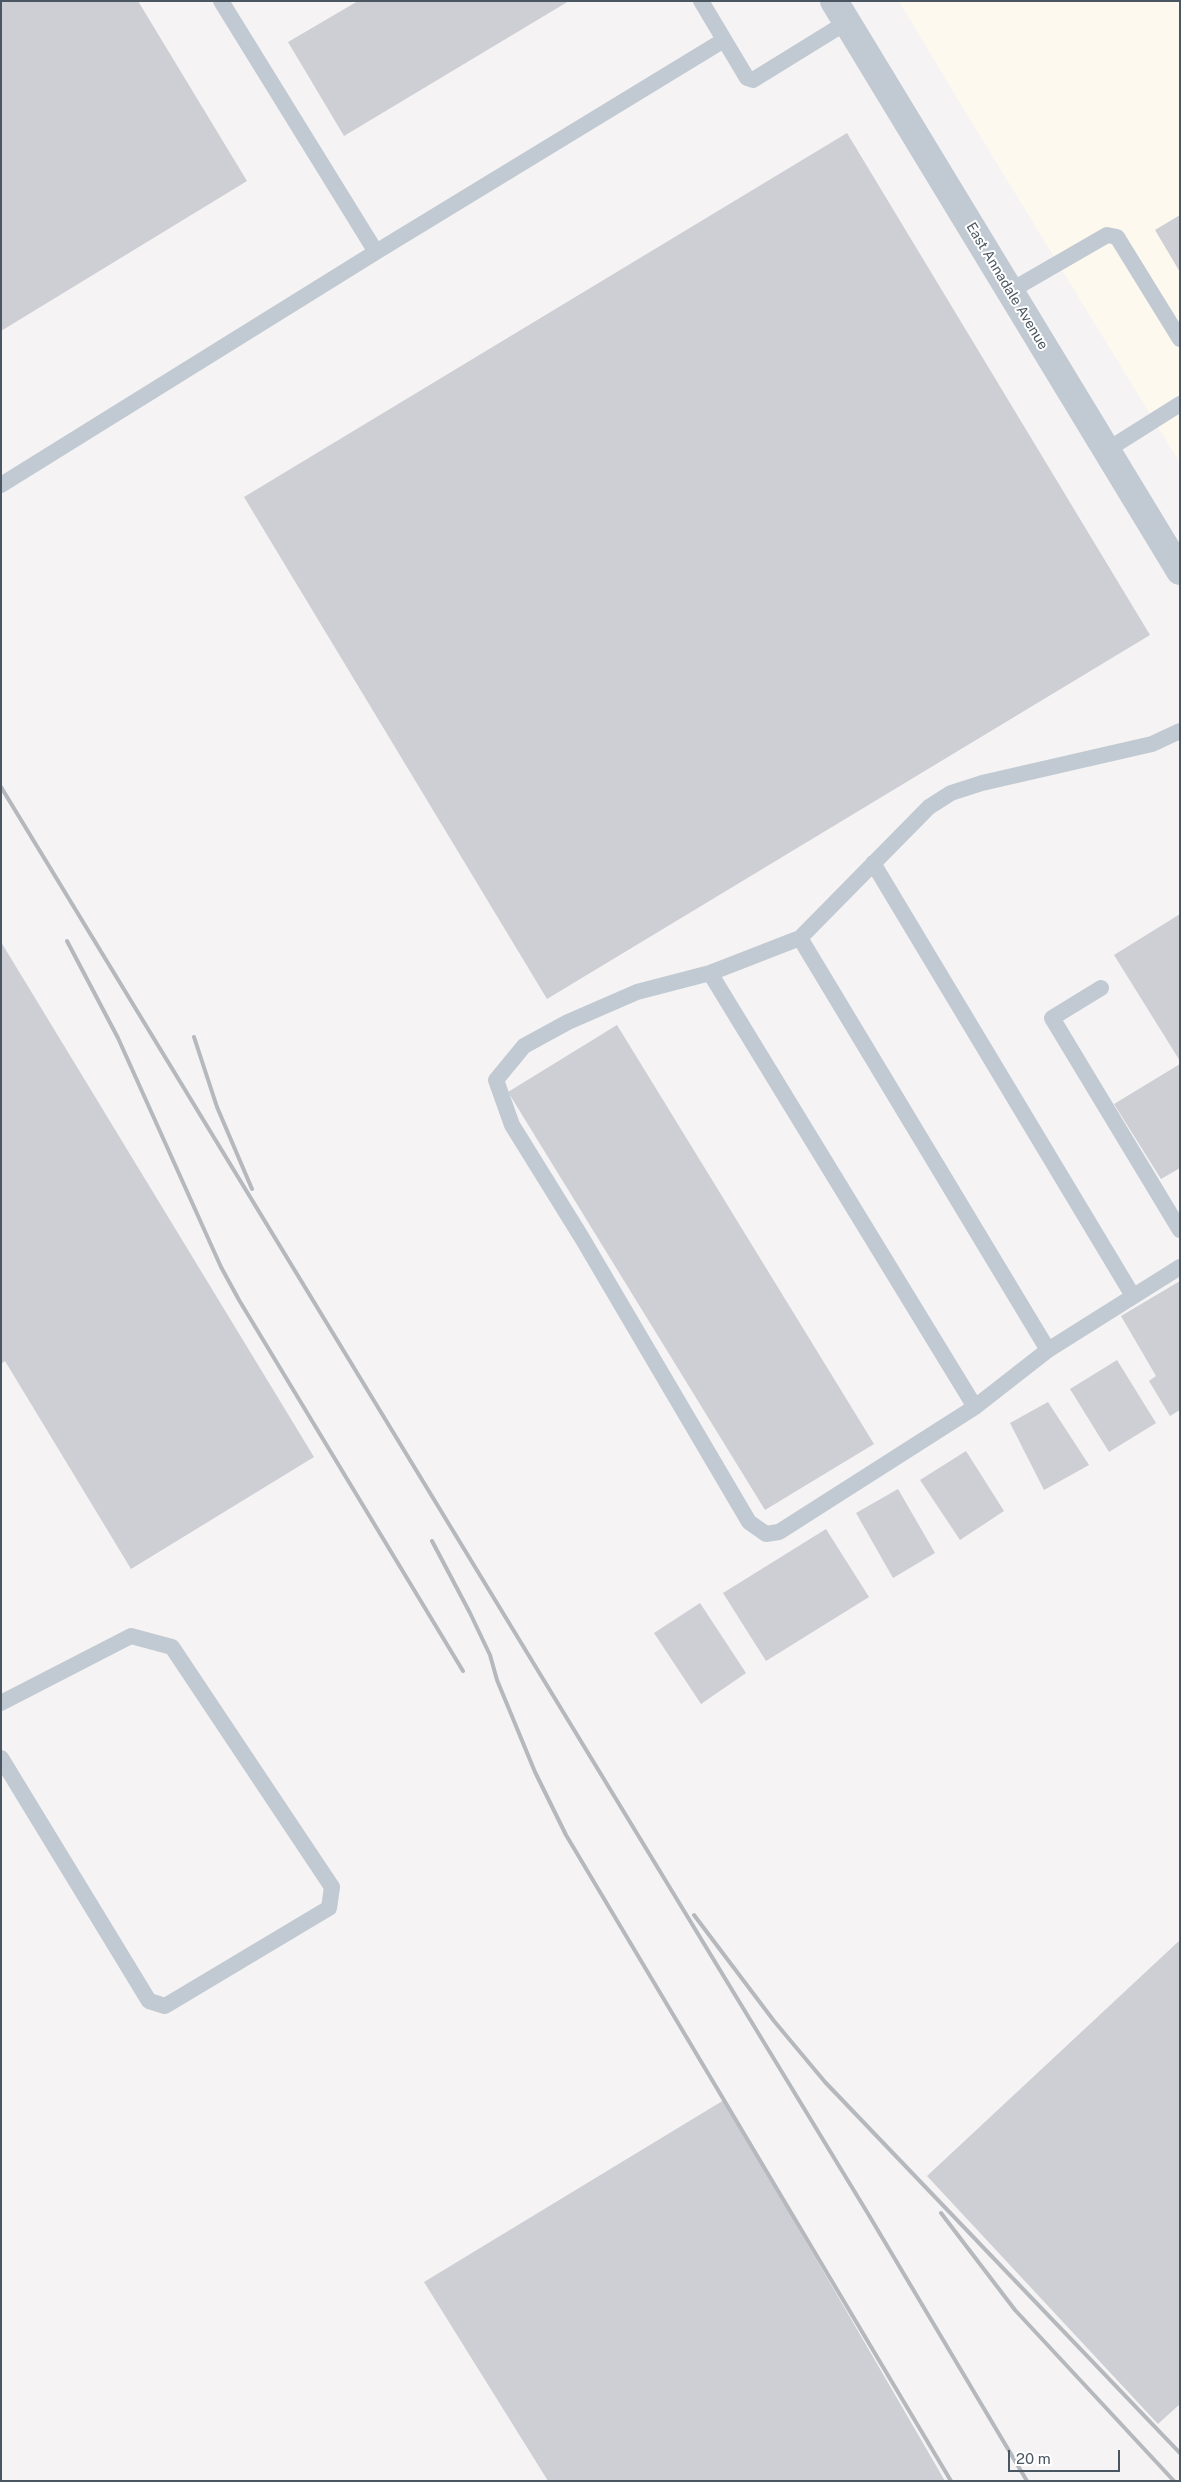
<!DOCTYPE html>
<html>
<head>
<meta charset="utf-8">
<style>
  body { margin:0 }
  #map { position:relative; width:1181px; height:2482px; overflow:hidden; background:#f5f3f3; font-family:"Public Sans",sans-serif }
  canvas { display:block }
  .frame { position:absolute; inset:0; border:2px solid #4a5661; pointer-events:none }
  .scale { position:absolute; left:1008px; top:2450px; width:112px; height:22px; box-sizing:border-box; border:2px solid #4a5661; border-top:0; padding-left:6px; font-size:15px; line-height:18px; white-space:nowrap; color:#4a5661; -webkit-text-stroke:4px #fff; paint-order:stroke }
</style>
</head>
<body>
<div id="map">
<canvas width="1181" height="2482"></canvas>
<div class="frame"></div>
<div class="scale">20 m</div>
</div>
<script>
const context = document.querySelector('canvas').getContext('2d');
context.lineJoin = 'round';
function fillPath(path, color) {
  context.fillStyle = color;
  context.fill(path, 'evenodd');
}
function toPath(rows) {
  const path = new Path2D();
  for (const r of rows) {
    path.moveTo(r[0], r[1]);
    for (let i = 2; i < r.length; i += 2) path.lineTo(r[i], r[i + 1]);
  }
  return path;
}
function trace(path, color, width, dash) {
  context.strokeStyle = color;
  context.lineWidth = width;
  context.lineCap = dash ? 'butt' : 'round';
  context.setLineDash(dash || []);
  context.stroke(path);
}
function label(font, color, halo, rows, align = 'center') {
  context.font = font + ' "Public Sans",sans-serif';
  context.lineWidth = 4;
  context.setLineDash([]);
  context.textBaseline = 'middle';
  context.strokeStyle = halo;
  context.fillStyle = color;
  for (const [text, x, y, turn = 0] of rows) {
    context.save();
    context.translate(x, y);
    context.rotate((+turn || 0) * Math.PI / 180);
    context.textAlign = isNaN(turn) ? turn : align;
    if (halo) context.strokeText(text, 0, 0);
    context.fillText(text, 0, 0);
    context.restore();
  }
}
const commercial = toPath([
  [899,1,1180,1,1180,463,960,103]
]);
const building = toPath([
  [1,1,138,1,247,181,1,331],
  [358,1,569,1,344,136,288,42],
  [847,133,1150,635,547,999,244,497],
  [1180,215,1180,272,1155,230],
  [1180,914,1180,1061,1114,955],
  [1,942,314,1457,131,1569,5,1361,1,1364],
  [617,1025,874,1444,765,1510,508,1092],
  [1180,1064,1180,1168,1161,1179,1114,1104],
  [1180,1281,1180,1410,1170,1416,1149,1381,1156,1376,1121,1316],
  [1117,1360,1156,1423,1109,1452,1070,1389],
  [1048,1402,1089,1465,1044,1490,1010,1423],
  [966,1451,1004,1511,960,1540,920,1480],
  [898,1489,935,1553,893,1578,856,1513],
  [826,1529,869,1597,766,1661,723,1593],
  [700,1603,746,1673,701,1704,654,1633],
  [1180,1940,1180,2404,1158,2424,927,2176],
  [724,2100,945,2481,548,2481,424,2282]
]);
const lane = toPath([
  [701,1,747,78,753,80,847,22],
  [376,252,724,40],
  [1010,291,1107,235,1117,237,1180,339],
  [1107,450,1180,404],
  [1,485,376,252,221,1],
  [1180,731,1152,744,982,783,951,793,929,807,800,938,710,973,637,992,568,1022,524,1046,496,1080,512,1125,582,1238,749,1522,766,1534,779,1532,975,1407,1048,1350,1180,1267],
  [873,863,1133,1296],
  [800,938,1048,1350],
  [710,973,975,1407],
  [1101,988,1052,1018,1180,1230],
  [1,1703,131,1636,172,1647,332,1887,329,1908,165,2006,149,2001,1,1758]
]);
const street = toPath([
  [834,1,1180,571]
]);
const rail = toPath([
  [1,787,867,2212,1027,2481],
  [67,941,118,1038,221,1267,239,1300,463,1671],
  [194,1037,217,1107,252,1189],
  [432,1541,470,1613,490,1655,497,1680,535,1772,566,1835,951,2481],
  [694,1915,774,2021,825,2082,1180,2453],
  [941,2213,1015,2310,1174,2481]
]);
const streetNames = [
  ["East Annadale Avenue",1007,286,59]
];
fillPath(commercial, '#fdf9ef');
fillPath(building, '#cdcfd5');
trace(lane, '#c1cad2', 16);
trace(street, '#c1cad2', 28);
trace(rail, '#b5b8bd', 4);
label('14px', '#4a5661', '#fff', streetNames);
</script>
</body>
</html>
